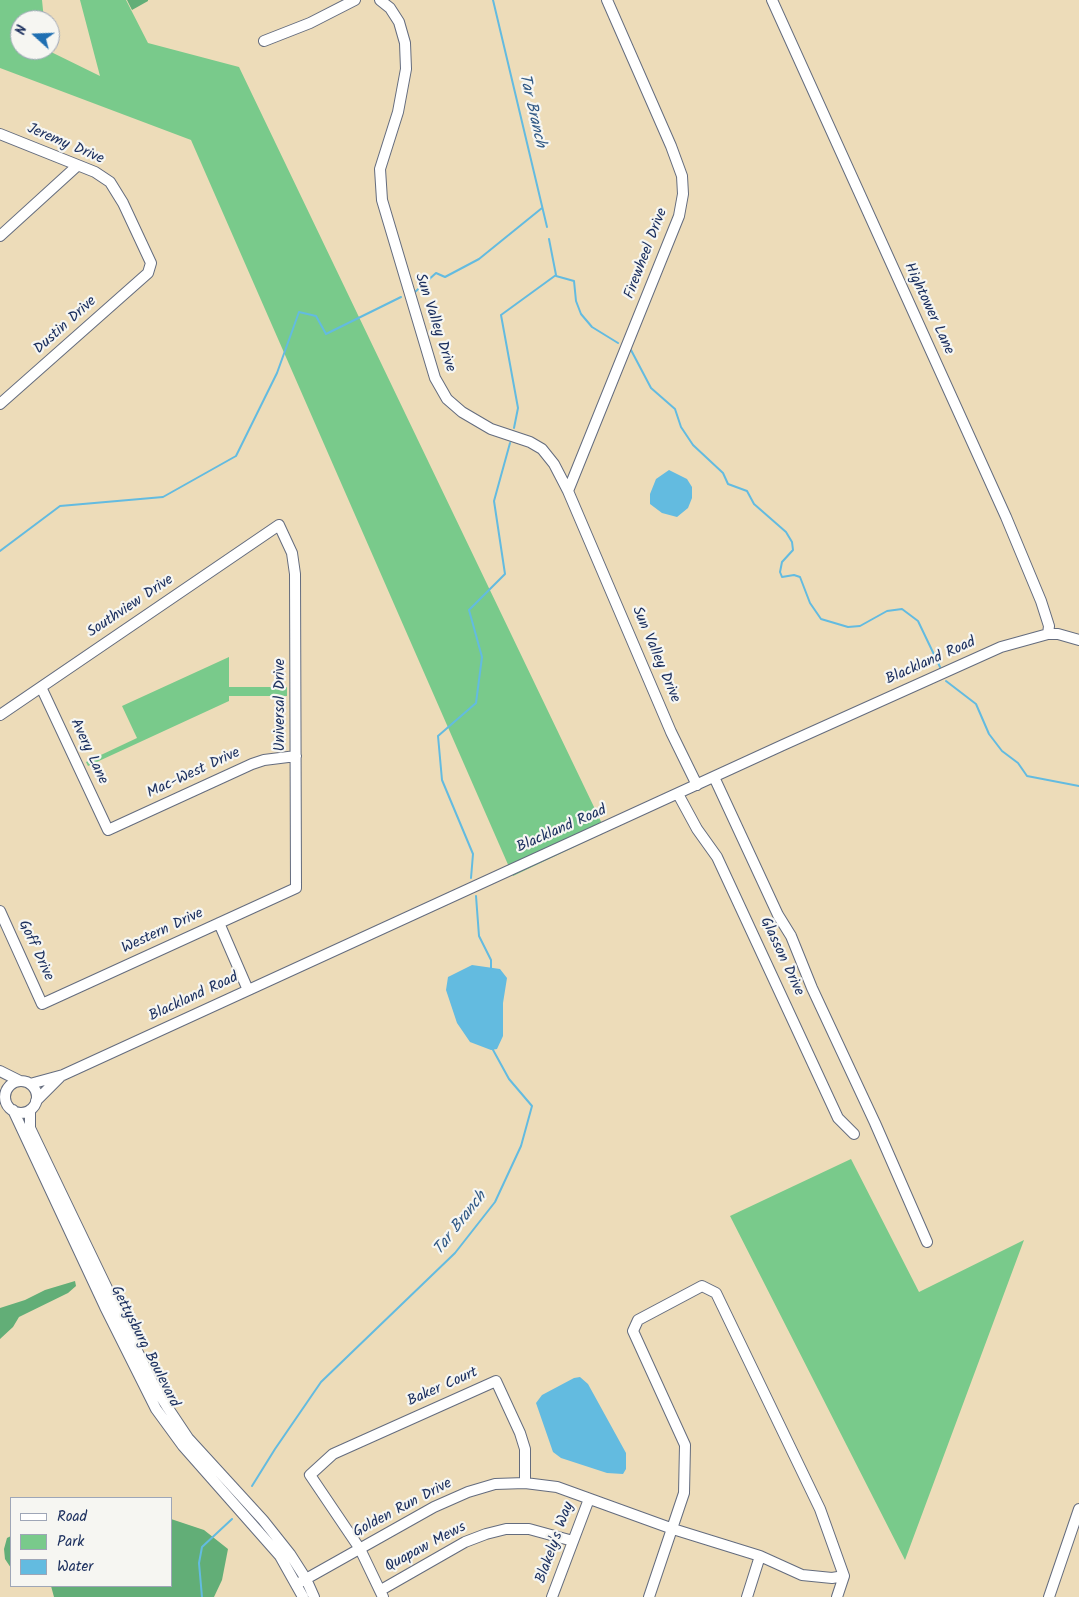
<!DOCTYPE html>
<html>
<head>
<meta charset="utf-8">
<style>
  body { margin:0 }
  #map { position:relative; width:1079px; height:1597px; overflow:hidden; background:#eddcb9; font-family:Kalam,sans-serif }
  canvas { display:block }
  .legend { position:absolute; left:10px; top:1497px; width:162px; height:90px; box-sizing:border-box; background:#f6f6f2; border:1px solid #9ea6b7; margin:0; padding:6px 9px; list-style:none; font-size:15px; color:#1b2f5e }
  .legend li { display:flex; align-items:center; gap:10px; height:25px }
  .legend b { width:25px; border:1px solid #9ea6b7 }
  .north { position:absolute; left:10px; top:10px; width:50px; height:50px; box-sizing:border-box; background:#f6f6f2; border:1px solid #9ea6b7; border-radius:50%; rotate:290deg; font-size:14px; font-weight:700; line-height:20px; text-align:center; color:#1b2f5e }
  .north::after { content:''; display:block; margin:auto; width:18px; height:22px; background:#1f6fb2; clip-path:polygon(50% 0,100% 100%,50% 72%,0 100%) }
</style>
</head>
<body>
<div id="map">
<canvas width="1079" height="1597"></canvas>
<ul class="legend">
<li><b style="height:6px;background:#fff"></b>Road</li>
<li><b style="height:14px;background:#79ca8b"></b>Park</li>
<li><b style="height:14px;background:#63bbe0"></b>Water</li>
</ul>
<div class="north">N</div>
</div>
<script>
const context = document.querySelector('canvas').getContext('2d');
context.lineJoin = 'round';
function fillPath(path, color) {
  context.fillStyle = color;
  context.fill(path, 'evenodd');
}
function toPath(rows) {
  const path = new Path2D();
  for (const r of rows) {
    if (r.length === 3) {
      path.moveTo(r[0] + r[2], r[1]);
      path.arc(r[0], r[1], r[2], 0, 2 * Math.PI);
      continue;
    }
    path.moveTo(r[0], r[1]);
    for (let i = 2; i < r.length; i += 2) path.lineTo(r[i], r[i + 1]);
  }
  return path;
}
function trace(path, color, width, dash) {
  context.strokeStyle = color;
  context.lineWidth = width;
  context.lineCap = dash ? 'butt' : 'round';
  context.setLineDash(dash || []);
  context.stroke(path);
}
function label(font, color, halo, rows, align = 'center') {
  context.font = font + ' Kalam,sans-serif';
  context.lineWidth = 4.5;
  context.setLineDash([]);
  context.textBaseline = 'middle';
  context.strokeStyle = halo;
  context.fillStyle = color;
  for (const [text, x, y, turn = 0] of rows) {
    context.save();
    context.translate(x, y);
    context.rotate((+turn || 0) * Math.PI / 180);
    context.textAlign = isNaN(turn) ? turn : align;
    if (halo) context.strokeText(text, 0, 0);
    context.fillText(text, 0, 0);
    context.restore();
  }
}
const green = toPath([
  [0,0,42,0,44,20,20,20,20,50,47,50,100,76,80,0,126,0,148,43,239,67,606,832,513,876,191,140,0,68],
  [229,657,229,687,287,687,287,696,229,696,229,701,88,766,86,762,137,738,122,706],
  [851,1159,919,1292,1024,1240,905,1560,730,1216]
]);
const forest = toPath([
  [127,0,148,0,148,1,132,10],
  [75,1281,76,1286,68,1293,19,1317,13,1327,0,1339,0,1308,25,1300,45,1290],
  [171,1519,204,1530,228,1549,222,1580,214,1597,54,1597,51,1586,171,1586],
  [11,1536,11,1568,5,1559,4,1549,7,1538]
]);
const water = toPath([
  [669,470,687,479,692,487,692,498,688,508,677,517,662,513,650,504,650,494,656,479],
  [472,965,500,969,507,978,503,1003,503,1036,497,1049,491,1050,470,1042,457,1023,446,990,448,977],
  [580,1377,588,1384,626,1453,626,1469,623,1474,607,1473,561,1458,553,1452,536,1403,542,1395,574,1378]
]);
const stream = toPath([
  [493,0,547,227],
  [556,276,574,281,576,301,581,314,592,327,618,343],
  [415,292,436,273,445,277,479,259,542,208],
  [631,350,651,388,675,409,681,427,693,445,723,473,728,484,747,491,754,504,786,532,792,542,793,550,782,562,780,572,782,577,794,575,800,577,810,603,821,619,848,627,860,626,887,611,902,609,918,621,940,667],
  [514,428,518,408,501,315,556,275,549,239],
  [0,551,60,506,163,497,236,456,277,373,299,312,316,316,326,334,401,297],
  [946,681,976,704,989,734,1002,751,1018,763,1027,776,1079,786],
  [471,878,473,854,442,780,438,736,476,703,482,657,469,610,505,574,494,501,510,443],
  [476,896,479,936,491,960,491,968],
  [252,1486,275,1449,321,1382,455,1253,495,1202,521,1146,532,1106,509,1079,492,1048],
  [202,1597,199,1563,202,1547,232,1519]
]);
const minor = toPath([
  [380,0,390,8,399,22,405,43,406,69,398,112,380,169,382,200,435,378,447,399,462,412,491,429,530,442,542,449,554,464,568,491,671,732,697,785],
  [772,0,1006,517,1041,601,1049,626,1048,634],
  [264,41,310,23,355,0],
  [0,134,95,172,110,182,123,203,151,263,148,273,0,404],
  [0,236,77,166],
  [568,491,679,216,683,194,682,176,671,146,607,0],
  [41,687,108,830,252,764,264,760,296,756],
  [0,715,279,525,292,553,295,574,296,888,42,1004,0,911],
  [714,777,778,915,791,936,812,988,875,1123,927,1242],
  [678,794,697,829,717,857,838,1118,854,1134],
  [219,923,248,990],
  [0,1071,20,1081],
  [21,1097,16],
  [30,1084,63,1075,783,745,1001,647,1048,634,1058,634,1079,640],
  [36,1101,60,1077],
  [13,1110,105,1307,156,1409,183,1446,280,1556,303,1597],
  [30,1110,30,1128,153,1384,168,1408,188,1438,263,1520,290,1554,306,1579,314,1597],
  [297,1584,434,1507,468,1492,495,1484,525,1483,557,1487,673,1529,760,1556,802,1575,832,1578,844,1576],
  [381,1590,465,1542,486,1534,506,1529,529,1529,573,1541],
  [383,1597,360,1549,310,1475,333,1454,496,1381,520,1433,525,1449,525,1483],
  [552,1597,589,1499],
  [649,1597,684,1493,685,1445,633,1331,638,1320,702,1286,716,1293,820,1509,844,1576,837,1597],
  [747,1597,760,1556],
  [1049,1597,1079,1509]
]);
const streetNames = [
  ["Jeremy Drive",65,145,23],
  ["Firewheel Drive",647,254,-69],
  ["Hightower Lane",928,309,65],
  ["Sun Valley Drive",434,323,72],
  ["Dustin Drive",66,326,-42],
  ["Southview Drive",131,607,-34],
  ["Sun Valley Drive",655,655,67],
  ["Blackland Road",931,662,-24],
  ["Universal Drive",281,705,-90],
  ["Avery Lane",88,752,65],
  ["Mac-West Drive",194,774,-25],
  ["Blackland Road",562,830,-24],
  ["Western Drive",163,932,-25],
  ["Goff Drive",35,951,65],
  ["Glasson Drive",781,957,65],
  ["Blackland Road",194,998,-25],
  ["Gettysburg Boulevard",144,1347,63],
  ["Baker Court",443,1388,-24],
  ["Golden Run Drive",403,1509,-28],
  ["Blakely's Way",556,1543,-70],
  ["Quapaw Mews",426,1548,-28]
];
const waterNames = [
  ["Tar Branch",531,111,77],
  ["Tar Branch",461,1224,-52]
];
fillPath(green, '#79ca8b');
fillPath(forest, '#62ae77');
fillPath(water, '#63bbe0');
trace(stream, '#63bbe0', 2);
trace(minor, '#646c7e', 12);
trace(minor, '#fff', 10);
label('15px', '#1b2f5e', '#f6f6f2', streetNames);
label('italic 16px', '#315985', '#f6f6f2', waterNames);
</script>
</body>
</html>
